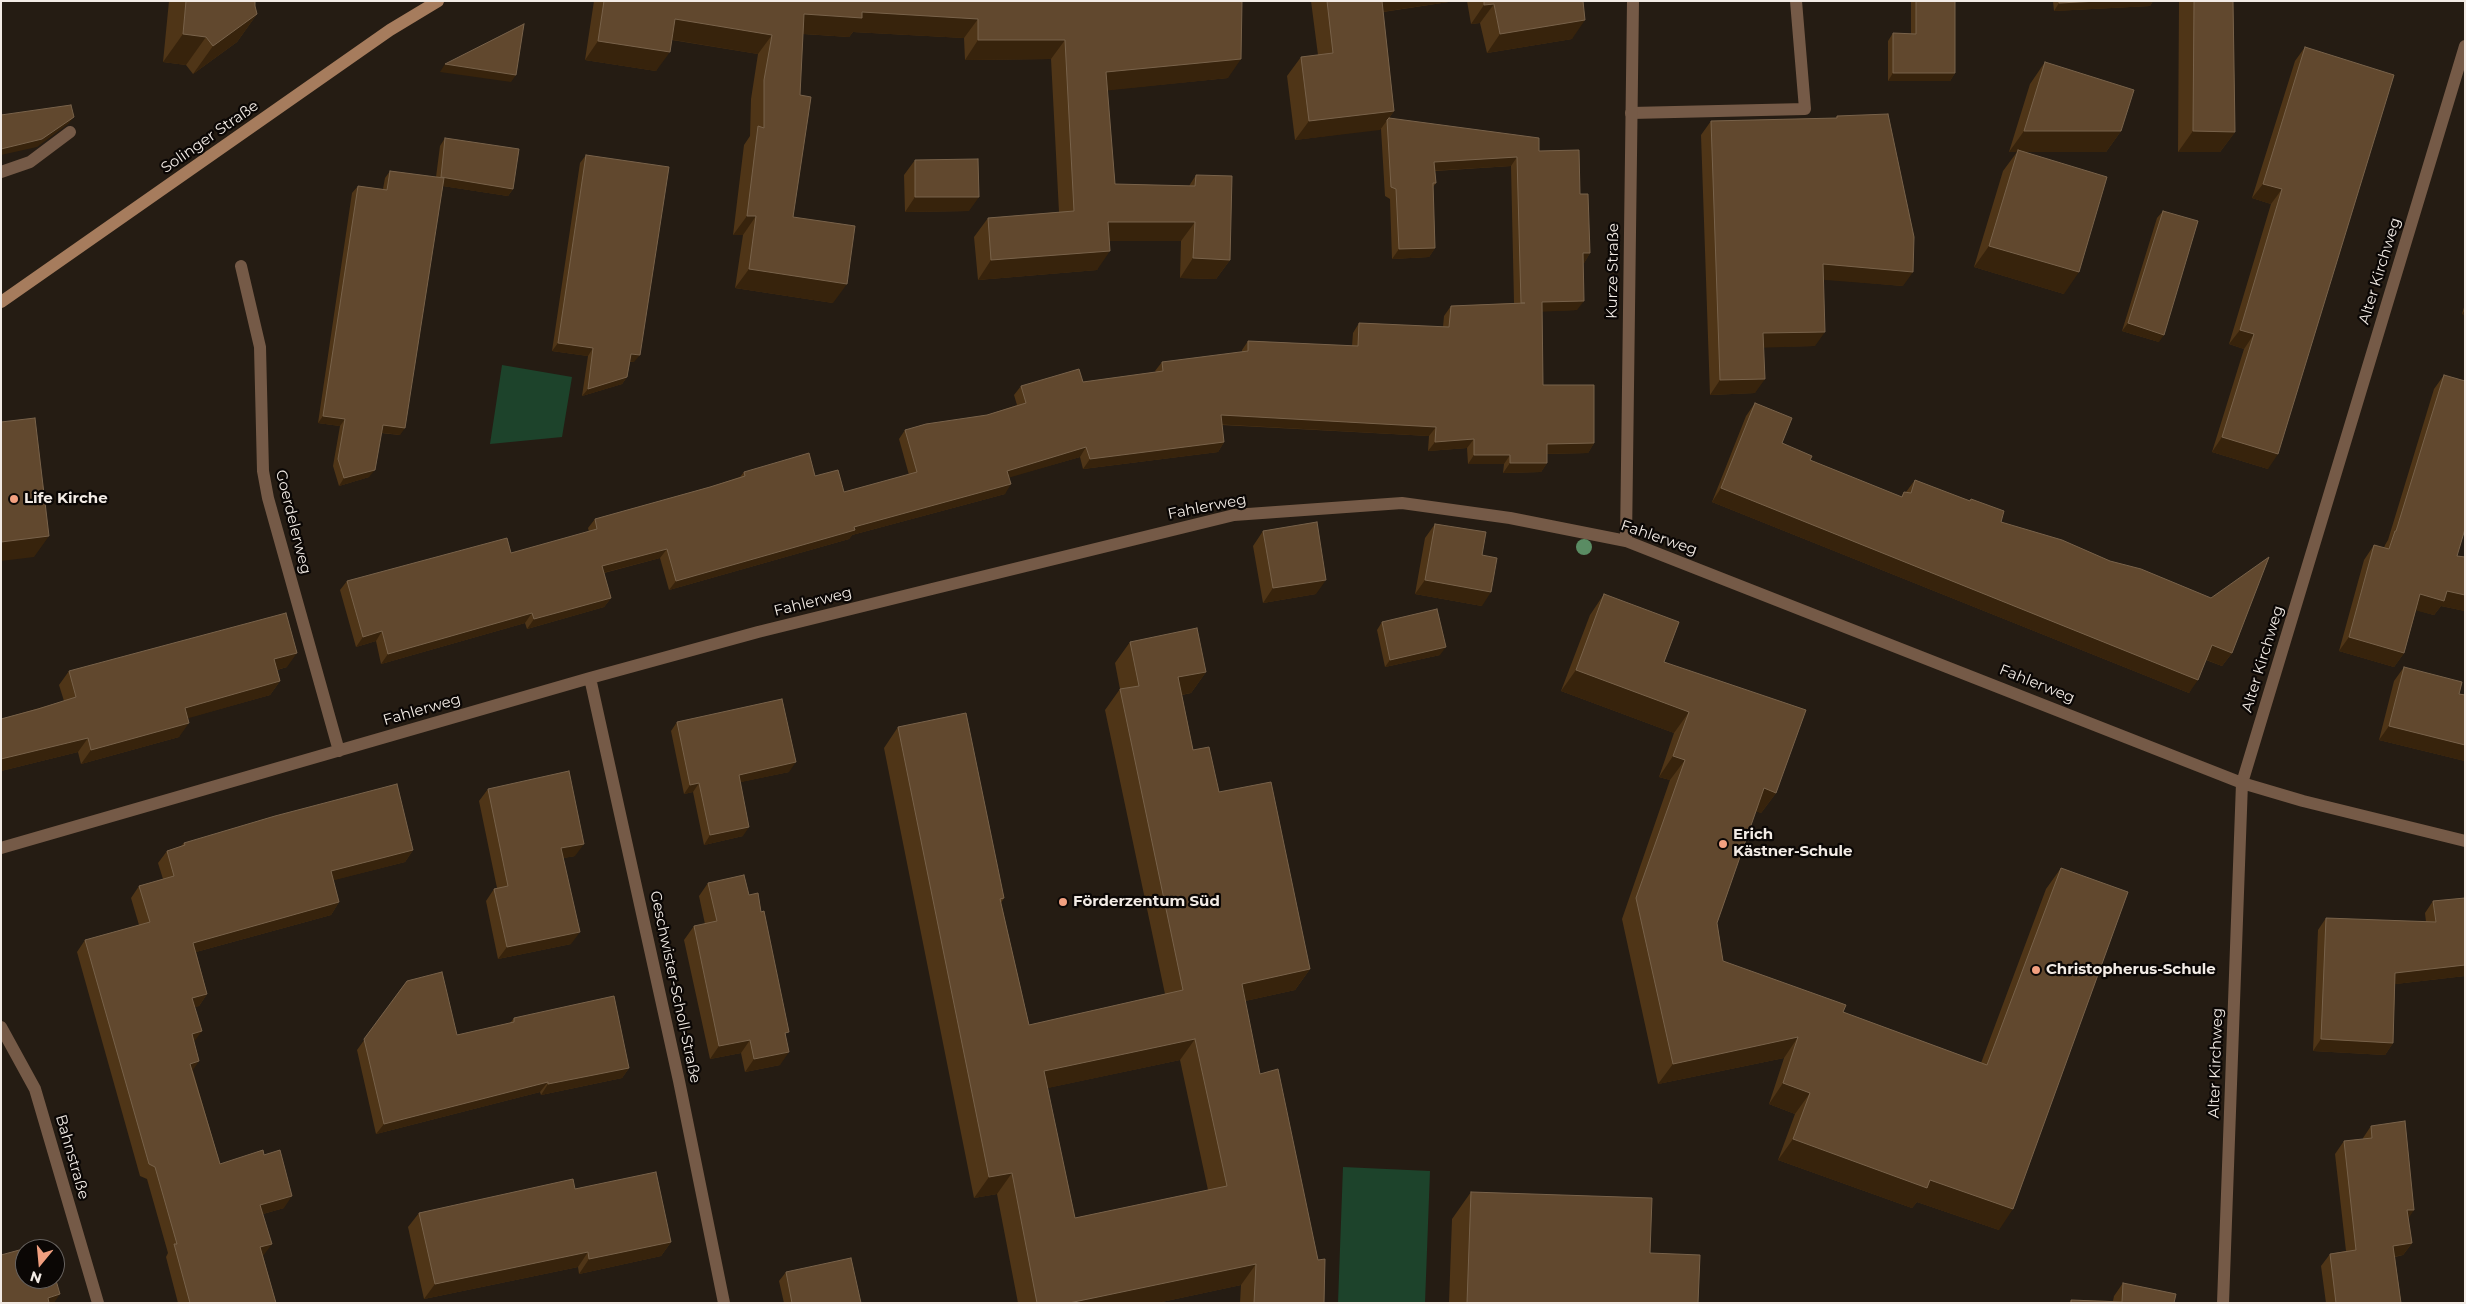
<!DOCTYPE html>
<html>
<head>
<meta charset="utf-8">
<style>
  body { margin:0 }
  #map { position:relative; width:2466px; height:1304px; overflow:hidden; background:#251c13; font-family:Montserrat,sans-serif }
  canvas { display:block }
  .frame { position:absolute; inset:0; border:2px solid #f2ebe5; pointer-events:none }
  .north { position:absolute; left:15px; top:1239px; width:50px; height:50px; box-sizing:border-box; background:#0b0705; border:1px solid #67625f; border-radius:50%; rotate:197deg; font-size:14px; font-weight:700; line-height:20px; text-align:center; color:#f2ebe5 }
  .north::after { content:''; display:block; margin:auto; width:18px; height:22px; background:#f2a080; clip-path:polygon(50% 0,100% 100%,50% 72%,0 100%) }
</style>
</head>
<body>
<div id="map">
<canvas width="2466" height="1304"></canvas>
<div class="frame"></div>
<div class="north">N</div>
</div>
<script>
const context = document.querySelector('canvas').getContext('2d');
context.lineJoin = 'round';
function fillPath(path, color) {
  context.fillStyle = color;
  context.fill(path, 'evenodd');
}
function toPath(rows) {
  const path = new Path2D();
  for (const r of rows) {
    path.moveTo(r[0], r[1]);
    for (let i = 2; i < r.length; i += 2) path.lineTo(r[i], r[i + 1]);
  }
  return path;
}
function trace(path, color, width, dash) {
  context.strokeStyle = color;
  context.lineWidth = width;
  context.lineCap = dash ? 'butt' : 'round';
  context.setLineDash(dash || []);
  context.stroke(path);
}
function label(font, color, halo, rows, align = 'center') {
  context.font = font + ' Montserrat,sans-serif';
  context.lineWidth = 4.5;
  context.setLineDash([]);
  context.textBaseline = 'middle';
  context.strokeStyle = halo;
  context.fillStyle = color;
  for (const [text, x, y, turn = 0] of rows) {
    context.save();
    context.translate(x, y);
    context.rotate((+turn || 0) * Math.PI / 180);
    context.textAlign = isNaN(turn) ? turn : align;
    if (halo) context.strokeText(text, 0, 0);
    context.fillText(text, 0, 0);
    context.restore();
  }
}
const green = toPath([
  [502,365,572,377,562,437,490,444],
  [1343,1167,1430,1171,1425,1303,1338,1303]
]);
const service = toPath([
  [1631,113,1805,109,1796,1],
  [1,172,30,162,70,132]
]);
const minor = toPath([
  [241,266,260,347,263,471,268,498,339,751],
  [1626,541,1633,1],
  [590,678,679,1081,724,1303],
  [1,848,590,678,758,632,932,589,1234,515,1402,503,1510,518,1626,541,2242,783,2303,801,2465,841],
  [1,1027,35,1089,98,1303],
  [2223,1303,2242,783,2465,46]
]);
const secondary = toPath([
  [1,302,390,30,438,1]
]);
const trees = [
  [1584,547]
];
const wall = toPath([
  [169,1,255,1,255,6,257,14,237,42,193,74,186,65,163,62],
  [594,1,1251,1,1242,2,1228,78,1107,90,1115,184,1189,186,1196,175,1230,260,1216,279,1180,278,1181,241,1109,241,1097,270,978,280,974,237,988,218,1059,212,1051,59,965,60,964,38,853,32,849,37,803,34,793,217,833,303,735,288,743,235,733,235,744,145,750,136,751,99,758,54,672,40,656,71,585,60],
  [1311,1,1455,1,1383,12,1394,111,1389,118,1539,151,1580,194,1590,253,1584,263,1583,263,1577,310,1542,311,1543,385,1594,443,1588,453,1547,454,1547,463,1541,472,1503,473,1504,464,1468,464,1467,448,1428,451,1429,436,1222,425,1224,442,1218,452,1083,469,1080,457,1009,477,1005,494,852,535,849,539,669,590,660,558,604,573,611,598,604,607,527,629,525,623,381,664,376,641,356,647,340,590,347,581,511,553,589,532,588,528,595,519,710,487,740,477,744,472,815,476,844,492,909,475,899,439,905,430,987,415,1017,405,1014,395,1021,386,1083,382,1156,372,1155,371,1162,362,1242,352,1242,350,1248,341,1352,346,1353,333,1359,323,1443,327,1444,316,1451,306,1514,303,1511,166,1435,171,1436,183,1433,187,1435,248,1429,257,1392,259,1390,199,1385,196,1381,129,1295,140,1287,76,1301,57,1318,55],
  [1467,1,1583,1,1572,39,1487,53,1480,23,1471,24],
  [1911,1,1955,1,1955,73,1950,81,1888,81,1888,41,1893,33,1911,34],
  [2053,1,2153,1,2150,6,2054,11],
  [2179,1,2233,1,2235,132,2220,152,2178,152],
  [2305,47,2268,469,2212,452,2244,349,2229,344,2271,204,2252,198,2295,61],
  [2045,62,2121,131,2106,152,2025,152,2064,294,1974,267,2003,171,2017,152,2009,152,2030,84],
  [1837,116,1903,286,1823,279,1815,346,1764,347,1755,393,1710,395,1701,135,1711,121,1836,118],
  [445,138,513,189,508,196,443,186,400,435,381,433,369,477,339,486,333,466,340,426,318,423,352,193,358,186,383,189,385,178,390,171,436,177,440,146],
  [586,155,634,362,630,362,627,377,622,384,582,396,588,356,552,351,580,163],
  [915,160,969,211,905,212,904,175],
  [2163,211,2159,342,2122,331,2157,218],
  [2465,304,2465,315,2462,314],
  [2444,375,2457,556,2465,557,2465,611,2441,606,2434,615,2416,610,2404,653,2394,667,2339,651,2364,560,2374,545,2384,548,2385,545,2388,540,2434,389],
  [1755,403,1782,443,1810,460,1901,497,1904,492,1906,492,1915,480,1969,501,1971,499,2001,522,2232,653,2222,666,2206,660,2189,693,1712,502,1746,416],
  [1435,524,1482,555,1482,606,1415,594,1425,538],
  [1263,531,1316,594,1263,603,1253,546],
  [1604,594,1664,662,1776,793,1761,813,1756,811,1717,923,1723,961,1843,1012,1981,1063,2046,889,2061,868,1999,1230,1917,1202,1912,1208,1778,1160,1795,1114,1769,1104,1784,1058,1658,1084,1622,919,1670,780,1659,777,1674,733,1561,691,1590,615],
  [1382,622,1440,655,1385,667,1377,630],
  [1130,642,1206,672,1191,693,1182,695,1193,750,1219,792,1310,969,1295,990,1245,1001,1260,1074,1324,1303,1240,1303,1241,1285,1157,1303,1018,1303,997,1194,974,1198,884,748,898,727,1004,898,1001,903,1029,1025,1165,994,1105,710,1120,689,1115,663],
  [1180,1060,1208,1190,1075,1218,1047,1088],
  [287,667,277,670,280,681,270,695,187,718,179,737,81,764,78,752,1,771,1,719,64,701,59,685,69,671],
  [2404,667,2459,694,2465,695,2465,761,2379,740,2394,681],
  [677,722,789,772,740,782,743,836,704,845,693,792,684,794,671,731],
  [488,789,575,856,563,858,571,944,498,959,486,901,494,889,497,888,479,801],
  [184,843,413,850,405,862,333,880,339,902,331,915,196,952,207,994,199,1006,194,1007,194,1042,193,1071,220,1164,284,1208,263,1214,263,1256,276,1303,178,1303,166,1257,168,1253,147,1179,140,1176,77,952,85,940,139,925,131,898,139,886,163,879,158,863,167,851,181,846],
  [708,883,749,895,786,1036,780,1065,745,1072,741,1053,710,1059,684,940,694,926,705,924,699,896],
  [2465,898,2465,976,2395,984,2393,1043,2385,1055,2313,1051,2318,930,2326,918,2426,922,2425,913,2433,901],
  [407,981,457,1035,510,1023,514,1018,629,1068,622,1078,541,1095,540,1092,376,1134,357,1050],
  [2371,1126,2408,1218,2412,1243,2403,1255,2395,1257,2401,1303,2326,1303,2321,1266,2330,1254,2346,1251,2335,1154,2344,1141,2363,1139,2363,1138],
  [575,1189,671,1242,661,1256,579,1274,578,1267,424,1299,408,1227,419,1213],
  [1471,1192,1650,1253,1698,1303,1449,1303,1452,1219],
  [786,1272,861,1303,784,1303,779,1281],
  [2123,1283,2174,1303,2069,1303,2071,1300,2113,1301,2114,1296]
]);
const shadedWall = toPath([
  [1376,1,1455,1,1368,14],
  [2099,1,2153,1,2150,6,2054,11,2059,3],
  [1494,4,1480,23,1471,24,1484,5],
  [862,12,978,19,964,38,853,32,849,37,791,33,804,14],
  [257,14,237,42,193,74,213,46],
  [675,19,772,35,758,54,662,38],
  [1585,20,1572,39,1487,53,1500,34],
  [183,34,206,37,186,65,163,62],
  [978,40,1065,40,1051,59,965,60],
  [598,41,670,52,656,71,585,60],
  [1241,59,1228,78,1093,92,1106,72],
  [445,64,516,75,511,82,440,72],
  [1893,73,1955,73,1950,81,1888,81],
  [1394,111,1380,130,1295,140,1309,121],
  [74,117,68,124,37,147,1,155,1,149],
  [2024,131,2121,131,2106,152,2017,152,2018,150,2017,152,2009,152],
  [2193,131,2235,132,2220,152,2178,152],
  [1517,157,1511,166,1428,171,1434,162],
  [441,177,513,189,508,196,436,185],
  [2263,184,2282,189,2271,204,2252,198],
  [915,197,979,197,969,211,905,212],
  [747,216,756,216,743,235,733,235],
  [1108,222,1195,222,1181,241,1094,241],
  [1989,246,2079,272,2064,294,1974,267],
  [1435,248,1429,257,1392,259,1399,249],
  [1110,251,1097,270,978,280,991,260],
  [1583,253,1590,253,1584,263,1576,263],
  [1193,258,1230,260,1216,279,1180,278],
  [1823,264,1913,272,1903,286,1813,279],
  [749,269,847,284,833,303,735,288],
  [1584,301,1577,310,1536,312,1542,302],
  [2465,310,2465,315,2462,314],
  [2128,323,2164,335,2159,342,2122,331],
  [2240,330,2254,334,2244,349,2229,344],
  [1825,332,1815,346,1753,348,1763,333],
  [558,343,593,348,588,356,552,351],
  [631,354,640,355,634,362,625,361],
  [627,377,622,384,582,396,588,389],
  [1765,379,1755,393,1710,395,1720,380],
  [1221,415,1436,427,1429,436,1214,424],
  [323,416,345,419,340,426,318,423],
  [383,425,405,428,400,435,377,432],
  [2222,437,2278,454,2268,469,2212,452],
  [1474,439,1467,448,1428,451,1435,442],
  [1224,442,1218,452,1083,469,1090,459],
  [1594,443,1588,453,1540,454,1547,444],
  [1086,447,1080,457,1001,480,1007,471],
  [1474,455,1510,455,1504,464,1468,464],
  [1510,463,1547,463,1541,472,1503,473],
  [375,470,369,477,339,486,344,478],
  [1011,484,1005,494,852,535,849,539,669,590,676,581,854,527],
  [1721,488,2198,680,2189,693,1712,502],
  [49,536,34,557,1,561,1,542],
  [667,549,660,558,595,575,602,566],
  [1326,580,1316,594,1263,603,1273,588],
  [1425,580,1491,592,1482,606,1415,594],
  [2447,591,2465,595,2465,611,2441,606,2434,615,2410,609,2420,594],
  [611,598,604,607,527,629,534,619],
  [532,613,525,623,381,664,388,654],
  [382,631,376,641,356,647,363,637],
  [2349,637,2404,653,2394,667,2339,651],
  [2212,645,2232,653,2222,666,2202,658],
  [1446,647,1440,655,1385,667,1390,660],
  [297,653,287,667,265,673,274,659],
  [1576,670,1689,712,1674,733,1561,691],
  [1206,672,1191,693,1163,698,1178,677],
  [280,681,270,695,175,722,185,708],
  [189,723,179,737,81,764,91,750],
  [2389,726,2465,745,2465,761,2379,740],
  [88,738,78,752,1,771,1,759],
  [1673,756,1685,760,1670,780,1659,777],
  [796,762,789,772,732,784,739,775],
  [699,783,693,792,684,794,690,785],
  [1764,788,1776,793,1761,813,1749,809],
  [749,827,743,836,704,845,710,835],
  [584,844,575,856,553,860,561,848],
  [413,850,405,862,323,883,331,871],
  [339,902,331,915,185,955,193,943],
  [580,932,571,944,498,959,507,947],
  [2465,965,2465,976,2387,985,2395,973],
  [1310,969,1295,990,1227,1005,1242,984],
  [207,994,199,1006,183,1010,192,998],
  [202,1031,193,1043,192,1034],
  [1798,1037,1784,1058,1658,1084,1673,1064],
  [1195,1039,1180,1060,1029,1092,1044,1071],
  [2321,1039,2393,1043,2385,1055,2313,1051],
  [750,1040,741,1053,710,1059,719,1046],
  [789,1052,780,1065,745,1072,754,1059],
  [199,1061,191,1073,190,1064],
  [629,1068,622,1078,541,1095,548,1084],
  [548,1082,540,1092,376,1134,384,1124],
  [1783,1083,1810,1093,1795,1114,1769,1104],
  [1793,1139,1930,1180,2013,1209,1999,1230,1917,1202,1912,1208,1778,1160],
  [1012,1173,997,1194,974,1198,989,1177],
  [292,1196,284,1208,252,1217,260,1205],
  [2407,1210,2414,1210,2406,1222],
  [671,1242,661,1256,579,1274,589,1259],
  [2412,1243,2403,1255,2385,1258,2393,1246],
  [272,1244,263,1256,260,1247],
  [588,1252,578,1267,424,1299,435,1284],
  [1256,1264,1241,1285,1157,1303,1069,1303],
  [60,1294,54,1303,44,1303,48,1298]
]);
const building = toPath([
  [186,1,255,1,255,6,257,14,213,46,206,37,183,34,186,1],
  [604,1,1242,1,1241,59,1106,72,1115,184,1195,186,1196,175,1232,176,1230,260,1193,258,1195,222,1108,222,1110,251,991,260,988,218,1074,211,1065,40,978,40,978,19,862,12,862,18,804,14,800,95,811,97,793,217,855,226,847,284,749,269,756,216,747,216,758,126,764,128,764,80,772,35,675,19,670,52,598,41,604,1],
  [1327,1,1382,1,1394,111,1309,121,1301,57,1333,53,1327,1],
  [1484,1,1583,1,1585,20,1500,34,1494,4,1484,5,1484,1],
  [1916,1,1955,1,1955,73,1893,73,1893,33,1916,34,1916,1],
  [2059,1,2099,1,2059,3,2059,1],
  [2194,1,2233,1,2235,132,2193,131,2194,1],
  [524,24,516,75,445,64,524,24],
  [2305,47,2394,75,2278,454,2222,437,2254,334,2240,330,2282,189,2263,184,2305,47],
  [2045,62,2134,90,2121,131,2024,131,2045,62],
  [71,105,74,117,42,139,1,149,1,115,71,105],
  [1888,114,1914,237,1913,272,1823,264,1825,332,1763,333,1765,379,1720,380,1711,121,1837,118,1837,116,1888,114],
  [1389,118,1539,138,1539,151,1579,150,1580,194,1588,194,1590,253,1583,253,1584,301,1542,302,1543,385,1594,385,1594,443,1547,444,1547,463,1510,463,1510,455,1474,455,1474,439,1435,442,1436,427,1221,415,1224,442,1090,459,1086,447,1007,471,1011,484,854,527,855,530,676,581,667,549,602,566,611,598,534,619,532,613,388,654,382,631,363,637,347,581,507,538,511,553,597,529,595,519,710,487,745,476,744,472,809,453,815,476,838,470,844,492,917,472,905,430,926,424,987,415,1026,403,1021,386,1079,369,1083,382,1163,371,1162,362,1248,351,1248,341,1358,346,1359,323,1449,327,1451,306,1525,303,1521,303,1517,157,1434,162,1436,183,1433,183,1435,248,1399,249,1396,189,1391,187,1387,120,1389,118],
  [445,138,519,149,513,189,441,177,445,138],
  [2018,150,2107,177,2079,272,1989,246,2018,150],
  [586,155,669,167,640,355,631,354,627,377,588,389,593,348,558,343,586,155],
  [978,159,979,197,915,197,915,160,978,159],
  [390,171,444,178,405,428,383,425,375,470,344,478,338,459,345,419,323,416,358,186,387,190,390,171],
  [2163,211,2198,221,2164,335,2128,323,2163,211],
  [2444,375,2465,381,2465,529,2457,556,2465,557,2465,595,2447,591,2444,601,2420,594,2404,653,2349,637,2374,545,2389,549,2395,531,2396,531,2444,375],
  [1755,403,1792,418,1782,443,1812,456,1810,460,1902,497,1904,492,1911,493,1915,480,1970,501,1971,499,2004,511,2001,522,2062,540,2110,561,2141,569,2211,598,2269,557,2232,653,2212,645,2198,680,1721,488,1755,403],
  [35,418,49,536,1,542,1,422,35,418],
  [1317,522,1326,580,1273,588,1263,531,1317,522],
  [1435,524,1486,532,1482,555,1497,558,1491,592,1425,580,1435,524],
  [1604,594,1679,622,1664,662,1806,710,1776,793,1764,788,1717,923,1723,961,1846,1005,1843,1012,1987,1065,2061,868,2128,892,2013,1209,1930,1180,1927,1188,1793,1139,1810,1093,1783,1083,1798,1037,1673,1064,1636,898,1685,760,1673,756,1689,712,1576,670,1604,594],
  [1437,609,1446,647,1390,660,1382,622,1437,609],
  [286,613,297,653,274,659,280,681,185,708,189,723,91,750,88,738,1,759,1,719,38,709,76,697,69,671,286,613],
  [1197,628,1206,672,1178,677,1193,750,1209,747,1219,792,1271,782,1310,969,1242,984,1260,1074,1278,1069,1318,1260,1325,1259,1324,1303,1254,1303,1256,1264,1069,1303,1037,1303,1012,1173,989,1177,898,727,966,713,1004,898,1000,899,1029,1025,1183,990,1120,689,1139,686,1130,642,1197,628],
  [1195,1039,1227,1186,1075,1218,1044,1071,1195,1039],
  [2404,667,2462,682,2459,694,2465,695,2465,745,2389,726,2404,667],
  [782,699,796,762,739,775,749,827,710,835,699,783,690,785,677,722,782,699],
  [569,771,584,844,561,848,580,932,507,947,494,889,508,886,488,789,569,771],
  [397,784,413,850,331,871,339,902,193,943,207,994,192,998,202,1031,192,1034,199,1061,190,1064,220,1164,263,1150,264,1155,280,1150,292,1196,260,1205,272,1244,260,1247,276,1303,190,1303,174,1244,177,1244,155,1167,149,1164,85,940,150,922,139,886,174,876,167,851,185,845,184,843,275,816,397,784],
  [744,875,749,895,758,893,761,912,764,911,789,1032,785,1033,789,1052,754,1059,750,1040,719,1046,694,926,717,921,708,883,744,875],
  [2465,898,2465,965,2395,973,2393,1043,2321,1039,2326,918,2436,922,2433,901,2465,898],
  [442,972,457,1035,514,1022,514,1018,614,996,629,1068,548,1084,548,1082,384,1124,364,1039,407,981,442,972],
  [2405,1121,2414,1210,2407,1210,2412,1243,2393,1246,2401,1303,2336,1303,2330,1254,2356,1250,2344,1141,2372,1138,2371,1126,2405,1121],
  [656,1172,671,1242,589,1259,588,1252,435,1284,419,1213,573,1179,575,1189,656,1172],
  [1471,1192,1652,1198,1650,1253,1700,1255,1698,1303,1467,1303,1471,1192],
  [45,1243,47,1249,25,1249,25,1279,55,1279,55,1277,60,1294,48,1298,49,1303,1,1303,1,1255,45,1243],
  [851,1258,861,1303,792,1303,786,1272,851,1258],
  [2123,1283,2176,1294,2174,1303,2071,1303,2071,1300,2122,1302,2123,1283]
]);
const markers = [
  [14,499,5,"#f2a080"],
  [1723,844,5,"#f2a080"],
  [1063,902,5,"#f2a080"],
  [2036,970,5,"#f2a080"]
];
const streetNames = [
  ["Solinger Straße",210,137,-35],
  ["Kurze Straße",1613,271,-89],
  ["Alter Kirchweg",2380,271,-73],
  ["Fahlerweg",1207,507,-11],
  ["Goerdelerweg",293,522,76],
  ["Fahlerweg",1659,538,19],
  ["Fahlerweg",813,602,-14],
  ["Alter Kirchweg",2263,659,-73],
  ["Fahlerweg",2037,684,22],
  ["Fahlerweg",422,710,-16],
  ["Geschwister-Scholl-Straße",675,987,78],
  ["Alter Kirchweg",2216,1063,-88],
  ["Bahnstraße",72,1157,74]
];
const poiNames = [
  ["Life Kirche",24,499],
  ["Erich",1733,835],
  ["Kästner-Schule",1733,852],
  ["Förderzentum Süd",1073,902],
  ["Christopherus-Schule",2046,970]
];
fillPath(green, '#1d432b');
trace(service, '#755a47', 12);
trace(minor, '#755a47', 12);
trace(secondary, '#a67c5d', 12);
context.fillStyle = '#5a8c63';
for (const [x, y] of trees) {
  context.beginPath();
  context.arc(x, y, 8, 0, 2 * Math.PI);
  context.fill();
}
fillPath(wall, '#4f3517');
fillPath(shadedWall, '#37230c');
fillPath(building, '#61482e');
trace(building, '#78624a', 1);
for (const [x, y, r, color] of markers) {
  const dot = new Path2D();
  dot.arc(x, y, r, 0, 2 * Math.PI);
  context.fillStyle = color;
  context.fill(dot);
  trace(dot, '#0b0705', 2);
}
label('15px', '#f2ebe5', '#0b0705', streetNames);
label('bold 15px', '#f2ebe5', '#0b0705', poiNames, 'left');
</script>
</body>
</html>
